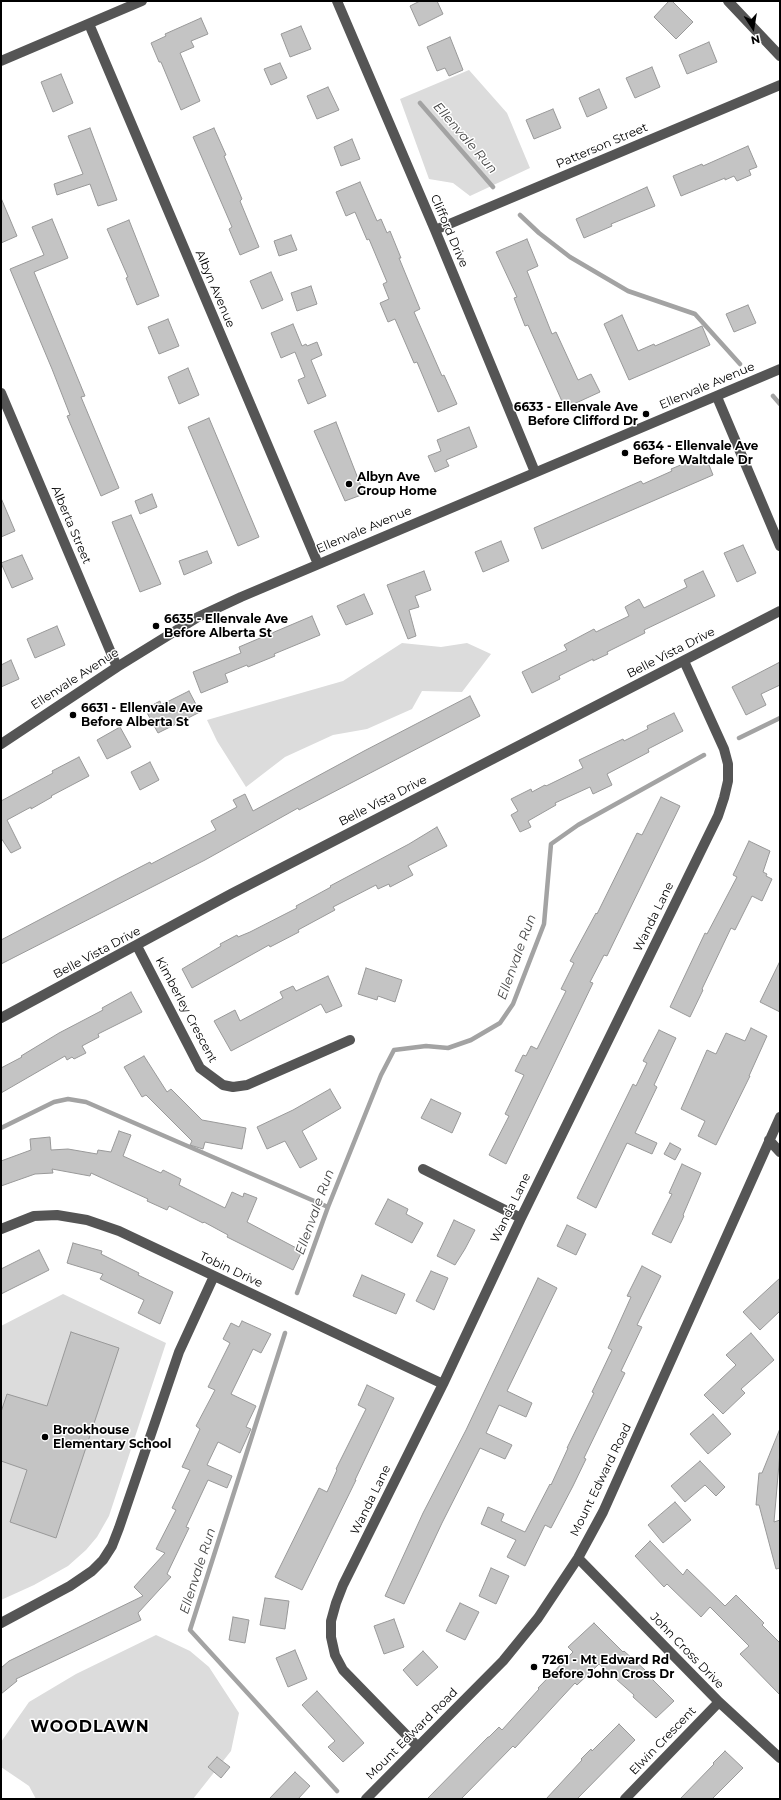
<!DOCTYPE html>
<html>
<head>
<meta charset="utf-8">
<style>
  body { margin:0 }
  #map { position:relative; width:781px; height:1800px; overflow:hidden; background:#fff; font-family:Montserrat,sans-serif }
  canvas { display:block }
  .frame { position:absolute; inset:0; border:2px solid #000; pointer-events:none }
  .north { position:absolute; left:733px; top:8px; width:40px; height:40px; -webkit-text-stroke:3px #fff; paint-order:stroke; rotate:168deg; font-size:11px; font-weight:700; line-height:16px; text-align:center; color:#000 }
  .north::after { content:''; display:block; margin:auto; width:14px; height:18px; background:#000; clip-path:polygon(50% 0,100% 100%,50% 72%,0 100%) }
</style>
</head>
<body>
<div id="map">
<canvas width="781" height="1800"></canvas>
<div class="frame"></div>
<div class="north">N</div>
</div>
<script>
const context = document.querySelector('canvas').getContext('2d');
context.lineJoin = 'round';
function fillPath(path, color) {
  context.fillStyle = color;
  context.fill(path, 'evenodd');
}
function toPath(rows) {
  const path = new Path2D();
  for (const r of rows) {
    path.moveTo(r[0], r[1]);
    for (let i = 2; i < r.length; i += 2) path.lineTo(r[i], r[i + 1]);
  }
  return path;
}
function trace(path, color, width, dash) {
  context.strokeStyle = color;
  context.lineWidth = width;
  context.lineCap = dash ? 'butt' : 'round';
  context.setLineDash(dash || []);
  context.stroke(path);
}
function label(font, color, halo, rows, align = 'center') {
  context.font = font + ' Montserrat,sans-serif';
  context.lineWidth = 3;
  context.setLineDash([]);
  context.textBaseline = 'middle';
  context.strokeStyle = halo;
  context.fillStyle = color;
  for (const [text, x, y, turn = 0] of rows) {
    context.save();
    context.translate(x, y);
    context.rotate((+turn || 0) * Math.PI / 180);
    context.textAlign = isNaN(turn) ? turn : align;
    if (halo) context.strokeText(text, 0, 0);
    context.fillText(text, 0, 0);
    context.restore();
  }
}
const green = toPath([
  [469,70,507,113,530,168,470,196,453,183,429,179,400,99],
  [402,643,441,647,467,643,491,654,462,692,422,691,412,709,367,729,333,735,285,757,246,787,217,741,207,720,343,681],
  [63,1294,166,1343,109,1516,97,1537,86,1550,68,1566,34,1585,1,1600,1,1326],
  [156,1635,190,1651,209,1667,239,1713,231,1751,193,1799,36,1799,29,1786,1,1767,1,1742,29,1702,76,1674]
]);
const stream = toPath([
  [420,103,493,187],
  [520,215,539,233,570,257,628,291,695,314,740,364],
  [773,396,780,404],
  [739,738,780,718],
  [1,1128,54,1102,68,1099,86,1102,328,1207],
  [297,1293,328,1207,381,1075,394,1050,426,1046,448,1048,471,1040,500,1023,513,1004,544,924,551,844,578,825,704,755],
  [285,1333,190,1630,337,1791]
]);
const building = toPath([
  [420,1,437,1,443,14,419,26,410,6,420,1],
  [669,1,672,1,693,22,676,39,654,17,669,1],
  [201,18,208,34,191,41,194,47,180,53,200,101,181,110,161,62,159,62,151,43,166,36,165,34,201,18],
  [301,26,311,49,290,57,281,34,301,26],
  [450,37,463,70,449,76,445,68,437,71,427,47,450,37],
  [709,42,717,62,687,74,679,55,709,42],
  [280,63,287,78,271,85,264,69,280,63],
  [652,67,660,87,635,98,626,78,652,67],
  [61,74,73,103,53,112,41,82,61,74],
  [328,87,339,110,317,119,307,96,328,87],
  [599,89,607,108,587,117,579,98,599,89],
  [553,109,561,128,534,139,526,120,553,109],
  [90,128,117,200,98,206,90,184,57,195,54,184,83,174,68,136,90,128],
  [214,128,226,155,224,156,242,199,240,201,259,247,240,255,229,229,232,227,193,137,214,128],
  [352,139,360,159,341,166,334,147,352,139],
  [748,146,757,167,749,170,751,175,737,181,734,176,725,180,725,178,681,196,673,176,702,164,703,166,748,146],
  [360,182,377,221,381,219,387,233,390,231,401,258,399,258,420,309,414,312,442,376,444,375,457,404,438,412,417,362,414,363,395,319,388,322,380,303,389,299,383,284,387,282,369,239,367,240,355,212,346,216,336,192,360,182],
  [647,187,655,206,611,224,612,226,584,238,576,219,647,187],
  [1,198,17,236,1,243,1,198],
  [52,219,68,258,34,272,85,396,81,397,119,488,101,496,67,416,70,415,52,369,10,269,44,255,32,227,52,219],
  [129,220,159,296,137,305,126,278,128,277,107,229,129,220],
  [291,235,297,250,279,256,274,241,291,235],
  [527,239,538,266,527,271,552,334,556,332,578,380,591,374,600,392,565,408,528,325,525,326,514,298,517,297,496,252,527,239],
  [271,272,283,300,262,309,250,281,271,272],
  [311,286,317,304,297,311,291,293,311,286],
  [748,305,756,323,734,332,726,314,748,305],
  [622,315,638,351,654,344,655,346,702,326,710,345,629,380,604,324,622,315],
  [168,319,179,346,159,354,148,327,168,319],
  [293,324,302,346,306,344,307,346,317,342,322,355,311,360,326,396,308,404,298,380,305,377,295,352,281,358,271,333,293,324],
  [188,368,199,395,179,404,168,377,188,368],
  [209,418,259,537,238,546,188,427,209,418],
  [336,422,364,494,345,501,314,431,336,422],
  [469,427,477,447,446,460,449,466,435,472,428,456,441,451,437,440,469,427],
  [705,455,713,475,542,549,534,528,641,481,643,484,672,471,671,469,705,455],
  [152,494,157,507,140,514,135,501,152,494],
  [1,498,15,531,1,537,1,498],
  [131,515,161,584,140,592,112,522,131,515],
  [501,541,509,561,483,572,475,552,501,541],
  [743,545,756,573,737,582,724,553,743,545],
  [207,551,212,563,184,575,179,561,207,551],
  [22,555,33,579,12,588,1,563,22,555],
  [424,571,431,590,415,596,419,607,409,610,416,636,408,639,387,585,424,571],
  [703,571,715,596,644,630,645,633,607,652,608,654,593,661,593,659,559,676,560,679,532,693,522,672,567,650,564,645,594,629,596,632,629,616,625,607,639,599,644,608,687,587,684,580,703,571],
  [364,594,373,614,346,625,337,606,364,594],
  [312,616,320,635,274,654,275,656,248,667,247,665,225,674,228,682,201,693,193,672,241,653,239,647,312,616],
  [57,626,65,645,35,658,27,639,57,626],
  [11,660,19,679,1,687,1,665,11,660],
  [780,662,780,685,761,694,766,705,746,715,732,687,780,662],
  [189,691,200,712,158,733,145,709,160,701,161,705,189,691],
  [470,696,480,716,299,810,298,808,205,860,1,964,1,940,115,880,150,862,151,864,216,830,211,821,237,807,233,800,245,794,253,811,364,751,470,696],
  [674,713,683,731,648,749,649,752,607,774,612,785,593,794,590,787,555,803,556,805,528,821,531,827,520,832,511,815,518,811,511,799,531,789,532,792,545,785,546,786,583,768,579,760,623,739,624,741,648,729,647,726,674,713],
  [120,727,131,747,107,759,97,740,120,727],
  [79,757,89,776,51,796,52,797,31,809,31,807,7,820,21,848,11,853,1,838,1,801,53,773,52,771,79,757],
  [150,762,159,780,140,790,131,772,150,762],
  [661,797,680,806,607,956,604,955,590,982,593,983,506,1164,489,1155,509,1116,505,1114,524,1075,515,1071,523,1055,526,1056,531,1046,537,1049,566,991,561,989,574,963,570,961,596,913,597,914,637,833,642,835,661,797],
  [437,827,447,846,408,866,413,875,390,887,389,884,378,889,376,885,333,907,335,910,298,930,299,932,270,947,269,945,192,988,182,969,221,946,220,944,237,935,238,937,250,932,297,908,296,906,331,887,330,886,409,844,437,827],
  [749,841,770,851,763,872,767,874,766,876,772,879,762,901,752,896,735,930,731,928,702,989,703,990,690,1017,670,1007,705,933,707,934,737,877,733,875,749,841],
  [780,961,780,1012,760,1002,780,961],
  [366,968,402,980,395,1002,378,996,377,1000,358,994,366,968],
  [328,976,342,1006,326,1013,321,1004,231,1051,214,1021,235,1010,240,1021,283,998,280,992,293,986,296,991,328,976],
  [131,992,142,1012,98,1034,99,1037,82,1046,86,1053,74,1059,72,1057,67,1060,65,1056,1,1093,1,1068,22,1057,21,1056,59,1033,103,1010,102,1008,131,992],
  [751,1028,767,1036,749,1076,750,1076,716,1145,698,1136,705,1121,681,1109,707,1050,716,1054,726,1033,745,1041,751,1028],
  [659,1030,676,1038,654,1085,657,1087,635,1133,657,1143,652,1154,627,1143,596,1208,577,1198,633,1084,636,1086,647,1063,643,1061,659,1030],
  [144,1056,167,1092,171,1089,202,1120,246,1128,242,1149,205,1142,203,1149,190,1145,192,1141,146,1095,142,1097,124,1067,144,1056],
  [330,1089,341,1108,302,1131,317,1159,300,1168,285,1141,267,1149,257,1127,293,1110,330,1089],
  [431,1099,461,1113,452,1133,421,1118,431,1099],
  [119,1131,131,1135,123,1156,161,1173,163,1170,181,1179,179,1185,225,1208,232,1192,243,1197,244,1193,257,1198,247,1222,302,1251,293,1270,227,1237,228,1235,204,1222,203,1223,169,1206,167,1210,147,1201,148,1199,91,1173,90,1176,52,1169,53,1173,35,1174,1,1186,1,1161,31,1150,30,1139,50,1137,51,1150,68,1149,97,1154,98,1150,111,1152,119,1131],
  [670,1143,681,1149,675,1160,664,1154,670,1143],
  [682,1164,701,1173,683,1215,684,1216,671,1243,652,1234,672,1194,669,1193,682,1164],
  [388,1199,408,1209,406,1214,423,1223,412,1243,375,1224,388,1199],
  [454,1220,475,1230,465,1249,455,1265,437,1256,454,1220],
  [567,1225,586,1234,576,1255,557,1246,567,1225],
  [73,1243,102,1251,101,1254,139,1273,138,1275,173,1292,160,1324,138,1313,144,1300,100,1279,103,1274,67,1263,73,1243],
  [39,1250,49,1270,1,1294,1,1269,39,1250],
  [642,1266,661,1276,637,1325,642,1327,621,1371,625,1373,584,1458,586,1459,573,1486,551,1528,545,1525,525,1566,507,1557,516,1540,481,1524,488,1507,504,1514,501,1521,525,1532,550,1484,551,1485,568,1448,567,1448,594,1393,592,1392,612,1350,608,1348,631,1297,627,1296,642,1266],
  [431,1271,448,1278,434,1310,416,1301,431,1271],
  [362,1275,405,1294,396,1314,353,1296,362,1275],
  [538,1278,557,1288,507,1391,532,1403,526,1417,499,1405,486,1433,512,1445,505,1459,480,1448,442,1523,404,1604,385,1596,423,1513,466,1430,538,1278],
  [780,1278,780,1311,760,1330,743,1312,780,1278],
  [242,1321,271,1334,261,1353,253,1349,231,1394,256,1406,246,1427,251,1429,240,1453,218,1442,207,1465,232,1476,227,1488,208,1480,186,1527,189,1528,167,1574,171,1577,138,1613,141,1620,16,1679,17,1681,1,1694,1,1668,9,1661,143,1596,134,1587,165,1553,156,1549,176,1510,172,1508,190,1470,182,1467,200,1429,196,1426,215,1390,208,1387,230,1343,223,1339,231,1323,239,1327,242,1321],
  [71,1332,119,1348,56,1538,10,1522,27,1470,1,1461,1,1412,7,1394,47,1406,71,1332],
  [751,1333,774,1360,741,1389,745,1393,723,1414,704,1395,736,1365,726,1355,751,1333],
  [367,1385,394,1398,355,1480,356,1480,302,1590,275,1577,319,1488,327,1492,337,1470,336,1469,366,1409,358,1405,367,1385],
  [713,1414,731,1434,708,1454,690,1434,713,1414],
  [779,1431,780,1432,780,1452,774,1522,780,1520,780,1568,776,1569,759,1505,756,1505,759,1473,762,1473,779,1431],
  [700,1461,725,1487,716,1496,705,1485,685,1502,671,1486,700,1461],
  [675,1502,691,1520,663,1543,648,1525,675,1502],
  [650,1541,683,1575,687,1569,725,1606,736,1595,764,1623,762,1625,780,1643,780,1695,740,1654,749,1646,710,1607,701,1617,667,1584,664,1587,635,1556,650,1541],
  [491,1568,509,1576,496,1604,479,1596,491,1568],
  [265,1598,289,1601,285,1629,260,1625,265,1598],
  [460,1603,479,1612,465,1640,446,1631,460,1603],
  [233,1617,249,1620,245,1643,229,1640,233,1617],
  [394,1619,404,1647,384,1654,374,1626,394,1619],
  [594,1623,623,1652,624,1651,645,1670,644,1671,674,1701,656,1718,633,1697,634,1695,599,1664,577,1685,575,1683,515,1748,513,1746,461,1799,427,1799,488,1737,489,1737,499,1727,502,1730,539,1689,538,1688,573,1652,568,1647,594,1623],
  [295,1650,307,1679,288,1687,276,1658,295,1650],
  [423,1651,438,1667,417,1686,403,1670,423,1651],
  [317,1691,364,1743,343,1762,328,1747,335,1741,302,1705,317,1691],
  [619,1724,635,1740,577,1799,546,1799,582,1760,581,1759,591,1749,592,1751,619,1724],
  [725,1751,743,1768,712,1799,680,1799,714,1764,713,1763,725,1751],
  [217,1757,230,1767,221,1778,208,1767,217,1757],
  [295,1772,310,1786,298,1799,269,1799,295,1772]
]);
const minor = toPath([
  [337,1,435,230,535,472],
  [728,1,780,56],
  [89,24,318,564],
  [1,61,142,1],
  [435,230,780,85],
  [1,393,117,667],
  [717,397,780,546],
  [1,744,117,667,198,617,241,597,780,369],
  [137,946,200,1068,223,1085,233,1087,247,1085,350,1040],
  [1,1018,231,894,780,611],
  [769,1140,780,1152],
  [423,1169,521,1218],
  [1,1229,34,1216,57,1215,87,1220,119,1231,443,1384],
  [578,1558,719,1702,780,1758],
  [1,1623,70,1586,92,1571,103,1560,112,1546,119,1528,179,1352,214,1276],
  [418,1747,343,1670,335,1655,331,1637,331,1621,336,1603,343,1585,443,1384,521,1218,718,816,724,798,728,781,728,764,724,749,684,661],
  [366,1799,503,1661,538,1618,578,1558,603,1512,780,1117],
  [625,1799,719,1702]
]);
const markers = [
  [646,414,4,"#000"],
  [625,453,4,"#000"],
  [349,484,4,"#000"],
  [156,626,4,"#000"],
  [73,715,4,"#000"],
  [45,1437,4,"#000"],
  [534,1667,4,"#000"]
];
const streetNames = [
  ["Patterson Street",602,146,-23],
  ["Clifford Drive",449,231,67],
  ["Albyn Avenue",215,289,67],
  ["Ellenvale Avenue",707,386,-23],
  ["Alberta Street",71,525,67],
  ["Ellenvale Avenue",364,530,-23],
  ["Belle Vista Drive",671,653,-27],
  ["Ellenvale Avenue",75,679,-33],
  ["Belle Vista Drive",383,801,-27],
  ["Wanda Lane",654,917,-64],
  ["Belle Vista Drive",97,953,-28],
  ["Kimberley Crescent",186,1010,62],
  ["Wanda Lane",511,1208,-64],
  ["Tobin Drive",231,1270,25],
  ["Mount Edward Road",601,1480,-64],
  ["Wanda Lane",371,1500,-64],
  ["John Cross Drive",687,1651,46],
  ["Mount Edward Road",412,1734,-45],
  ["Elwin Crescent",663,1741,-46]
];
const poiNames = [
  ["6633 - Ellenvale Ave",638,407,"right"],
  ["Before Clifford Dr",638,421,"right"],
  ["6634 - Ellenvale Ave",633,446],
  ["Before Waltdale Dr",633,460],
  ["Albyn Ave",357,477],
  ["Group Home",357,491],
  ["6635 - Ellenvale Ave",164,619],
  ["Before Alberta St",164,633],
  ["6631 - Ellenvale Ave",81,708],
  ["Before Alberta St",81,722],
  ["Brookhouse",53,1430],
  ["Elementary School",53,1444],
  ["7261 - Mt Edward Rd",542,1660],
  ["Before John Cross Dr",542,1674]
];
const waterNames = [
  ["Ellenvale Run",465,138,49],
  ["Ellenvale Run",517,957,-70],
  ["Ellenvale Run",315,1212,-70],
  ["Ellenvale Run",198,1571,-72]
];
const districtNames = [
  ["WOODLAWN",90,1727]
];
fillPath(green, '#dcdcdc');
trace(stream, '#a3a3a3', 4.5);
fillPath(building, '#c4c4c4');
trace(building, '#999', 1);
trace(minor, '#555', 10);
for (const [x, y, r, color] of markers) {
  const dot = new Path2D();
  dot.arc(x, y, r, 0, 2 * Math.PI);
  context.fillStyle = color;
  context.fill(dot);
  trace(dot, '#fff', 1.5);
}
label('12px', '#000', '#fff', streetNames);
label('bold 12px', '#000', '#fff', poiNames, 'left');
label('italic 13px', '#444', '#fff', waterNames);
context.letterSpacing = '1px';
label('bold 16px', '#000', '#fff', districtNames);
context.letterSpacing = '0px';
</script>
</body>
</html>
